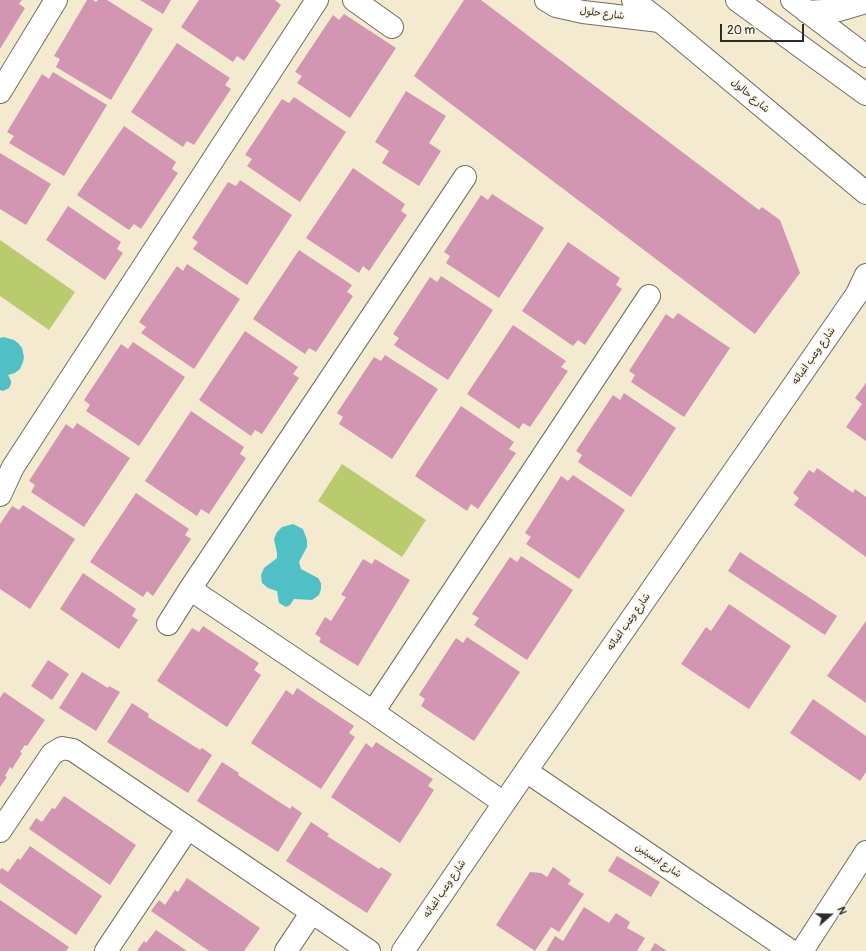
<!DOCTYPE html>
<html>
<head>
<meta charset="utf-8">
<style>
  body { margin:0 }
  #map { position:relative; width:866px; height:951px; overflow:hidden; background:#f3eacf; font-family:Pangolin,sans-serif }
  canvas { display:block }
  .north { position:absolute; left:810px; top:895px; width:40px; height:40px; -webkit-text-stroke:3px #fcf5e5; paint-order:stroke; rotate:70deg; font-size:11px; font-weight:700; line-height:16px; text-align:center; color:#2b2b2b }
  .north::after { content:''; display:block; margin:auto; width:14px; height:18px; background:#2b2b2b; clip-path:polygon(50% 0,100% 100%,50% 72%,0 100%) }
  .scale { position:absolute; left:720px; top:24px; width:84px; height:18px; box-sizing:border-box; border:2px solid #2b2b2b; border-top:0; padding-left:5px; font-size:12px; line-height:14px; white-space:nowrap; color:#2b2b2b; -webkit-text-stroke:3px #fcf5e5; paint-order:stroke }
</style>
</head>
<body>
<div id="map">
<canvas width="866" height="951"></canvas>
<div class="north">N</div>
<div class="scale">20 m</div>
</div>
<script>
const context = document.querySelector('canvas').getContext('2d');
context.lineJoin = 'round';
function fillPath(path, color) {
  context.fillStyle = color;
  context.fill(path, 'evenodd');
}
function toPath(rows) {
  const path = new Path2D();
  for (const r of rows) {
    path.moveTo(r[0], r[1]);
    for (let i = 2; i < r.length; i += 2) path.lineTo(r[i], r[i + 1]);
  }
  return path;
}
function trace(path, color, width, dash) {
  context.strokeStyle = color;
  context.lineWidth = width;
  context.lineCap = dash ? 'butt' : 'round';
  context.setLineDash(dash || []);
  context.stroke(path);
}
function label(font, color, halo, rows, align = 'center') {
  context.font = font + ' Pangolin,"Playpen Sans Arabic",sans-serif';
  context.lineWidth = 3.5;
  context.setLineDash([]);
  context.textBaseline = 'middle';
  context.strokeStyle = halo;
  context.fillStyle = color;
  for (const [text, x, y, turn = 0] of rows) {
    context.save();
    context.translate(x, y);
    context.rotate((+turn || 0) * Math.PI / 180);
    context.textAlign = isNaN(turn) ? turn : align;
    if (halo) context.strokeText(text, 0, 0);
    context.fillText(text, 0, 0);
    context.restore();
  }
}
const green = toPath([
  [0,240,75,292,49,330,0,296],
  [342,464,426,520,402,557,318,501]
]);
const water = toPath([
  [3,337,14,340,18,343,22,348,24,357,23,362,20,369,15,373,8,375,11,381,11,384,9,388,3,391,0,390,0,338],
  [293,524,303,529,307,540,307,547,299,562,301,569,318,578,321,583,321,589,319,595,312,600,294,599,290,605,286,607,279,603,277,591,268,588,262,583,261,575,264,568,277,558,277,553,274,539,277,532,282,527]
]);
const building = toPath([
  [0,0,22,0,19,4,25,8,0,49],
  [87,0,93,0,96,2,98,0,107,0,153,29,111,100,56,67,60,59,54,56],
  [140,0,171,0,163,14],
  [199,0,275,0,281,5,244,61,237,56,233,62,181,27],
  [464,0,481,0,759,210,762,207,780,220,800,273,755,334,414,76],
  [344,14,396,48,350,118,297,83,302,76,295,72,333,15,339,20],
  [177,43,230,78,225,85,231,89,194,145,187,141,183,147,131,112],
  [53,72,107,105,64,176,9,143,14,136,7,132,42,74,49,79],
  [406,91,446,116,429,143,441,151,419,186,382,163,389,151,375,142],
  [294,97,346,132,300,202,247,166,252,159,245,155,282,99,289,103],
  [124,126,176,162,172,169,178,173,141,229,134,224,129,230,77,195],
  [0,153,51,184,26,225,0,209],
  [353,168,405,204,401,211,407,215,369,271,363,266,359,273,306,238],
  [240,180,292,215,247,285,193,249,198,242,192,238,228,182,236,186],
  [492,194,544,228,499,298,446,263,450,256,444,252,481,195,488,200],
  [68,206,121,242,117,249,123,253,105,280,46,240],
  [568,242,620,278,616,285,622,289,585,345,578,340,573,346,522,311],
  [299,250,352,285,347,292,353,296,316,352,309,348,305,354,253,319],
  [187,264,240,299,194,369,141,333,146,327,139,322,177,266,183,271],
  [441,276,493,310,448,380,394,345,399,338,393,334,430,277,437,282],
  [678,313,730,348,684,417,631,382,635,375,629,371,666,314,673,319],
  [513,325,566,361,561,367,568,371,530,427,523,423,519,429,467,394],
  [245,331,298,367,293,374,299,378,262,434,255,430,251,436,199,400],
  [133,342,185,377,139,446,86,411,90,405,84,400,121,344,128,349],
  [385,355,438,389,392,459,339,424,343,417,337,413,374,357,381,361],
  [866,383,866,441,846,427,862,404,855,398],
  [624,393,676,428,631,497,578,462,582,455,576,451,613,395,620,400],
  [461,406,514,442,509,449,516,453,478,509,471,504,467,511,415,476],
  [191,411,244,447,240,454,246,458,209,514,201,509,197,516,145,481],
  [77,423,130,458,84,527,31,492,35,485,29,481,66,424,73,429],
  [817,468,853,493,855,489,866,497,866,557,794,505,799,498,793,493,809,470,814,473],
  [573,475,625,510,579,579,526,544,531,537,525,533,561,476,568,481],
  [136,493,189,529,185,535,191,539,153,596,147,591,143,597,90,562],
  [23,505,75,539,30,609,0,589,0,524,12,506,19,510],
  [740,552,837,616,825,635,728,571],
  [521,556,573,590,527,660,474,625,479,618,472,614,510,557,517,562],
  [363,559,372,564,375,559,410,580,358,666,319,642,321,638,315,634,325,617,331,621,346,597,341,595],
  [83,573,136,609,132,616,138,620,119,649,60,609],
  [729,604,791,646,749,709,681,664,706,627,711,631],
  [866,621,866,703,827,676],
  [203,626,259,663,254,670,261,675,227,727,157,681,192,628,199,632],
  [467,637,520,672,474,741,421,706,425,699,419,695,456,638,463,643],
  [48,660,69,674,52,700,31,686],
  [82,672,108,688,109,686,120,692,96,731,59,708],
  [297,688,354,726,349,733,355,737,321,789,251,743,286,690,293,695],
  [4,692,45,720,27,746,25,745,20,752,22,753,12,769,10,767,5,776,7,777,0,787,0,698],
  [813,699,866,736,866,772,860,781,790,733],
  [132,703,149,714,148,717,200,750,202,748,212,755,188,793,107,742],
  [376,742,433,779,428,786,434,790,400,843,331,797,366,743,372,748],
  [222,762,239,773,238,775,290,809,292,806,302,813,278,852,197,801],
  [64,796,136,845,110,885,29,829,36,818,42,822,52,808,55,809],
  [311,822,329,834,327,836,379,869,381,867,392,874,367,913,286,861],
  [30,846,102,896,76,935,0,883,0,870,2,868,8,872,18,858,20,860],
  [617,856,660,882,651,897,608,871],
  [553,867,571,880,568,884,584,894,559,932,551,927,535,951,496,925,530,872,541,873,547,877],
  [187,878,260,928,244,951,209,951,151,911,159,900,165,905,175,890,178,892],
  [0,900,69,947,66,951,0,951],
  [584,907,609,923,616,913,630,922,627,928,645,938,637,951,546,951,555,936,563,941],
  [156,930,187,951,137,951,144,941,146,943],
  [655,943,667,951,650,951]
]);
const minor = toPath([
  [354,0,392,27],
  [546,0,556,6,583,12,660,21],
  [792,0,866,56],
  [807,12,839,10,866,2],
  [0,92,56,0],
  [0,495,13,467,317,0],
  [190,589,373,712,504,803],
  [168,624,190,589,465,177],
  [373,712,649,296],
  [526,771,791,951],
  [0,831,52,754,62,748,73,750,369,951],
  [106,951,188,828],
  [286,951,312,912],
  [403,951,526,771,857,294,866,275],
  [802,951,866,852]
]);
const secondary = toPath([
  [633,0,660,21,866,193],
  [737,0,866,94]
]);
const streetNames = [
  ["شارع حلول",602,14,7],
  ["شارع حالول",750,96,40],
  ["شارع وعب اغباثه",814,356,-55],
  ["شارع وعب اغباثه",629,622,-55],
  ["شارع ابسيتين",658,861,34],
  ["شارع وعب اغباثه",445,889,-56]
];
fillPath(green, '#b9cb6e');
fillPath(water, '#51c0c6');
fillPath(building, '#d396b2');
trace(minor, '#716e64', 24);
trace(secondary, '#716e64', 24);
trace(minor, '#fff', 22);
trace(secondary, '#fff', 22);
label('10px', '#2b2b2b', '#fcf5e5', streetNames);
</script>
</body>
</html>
